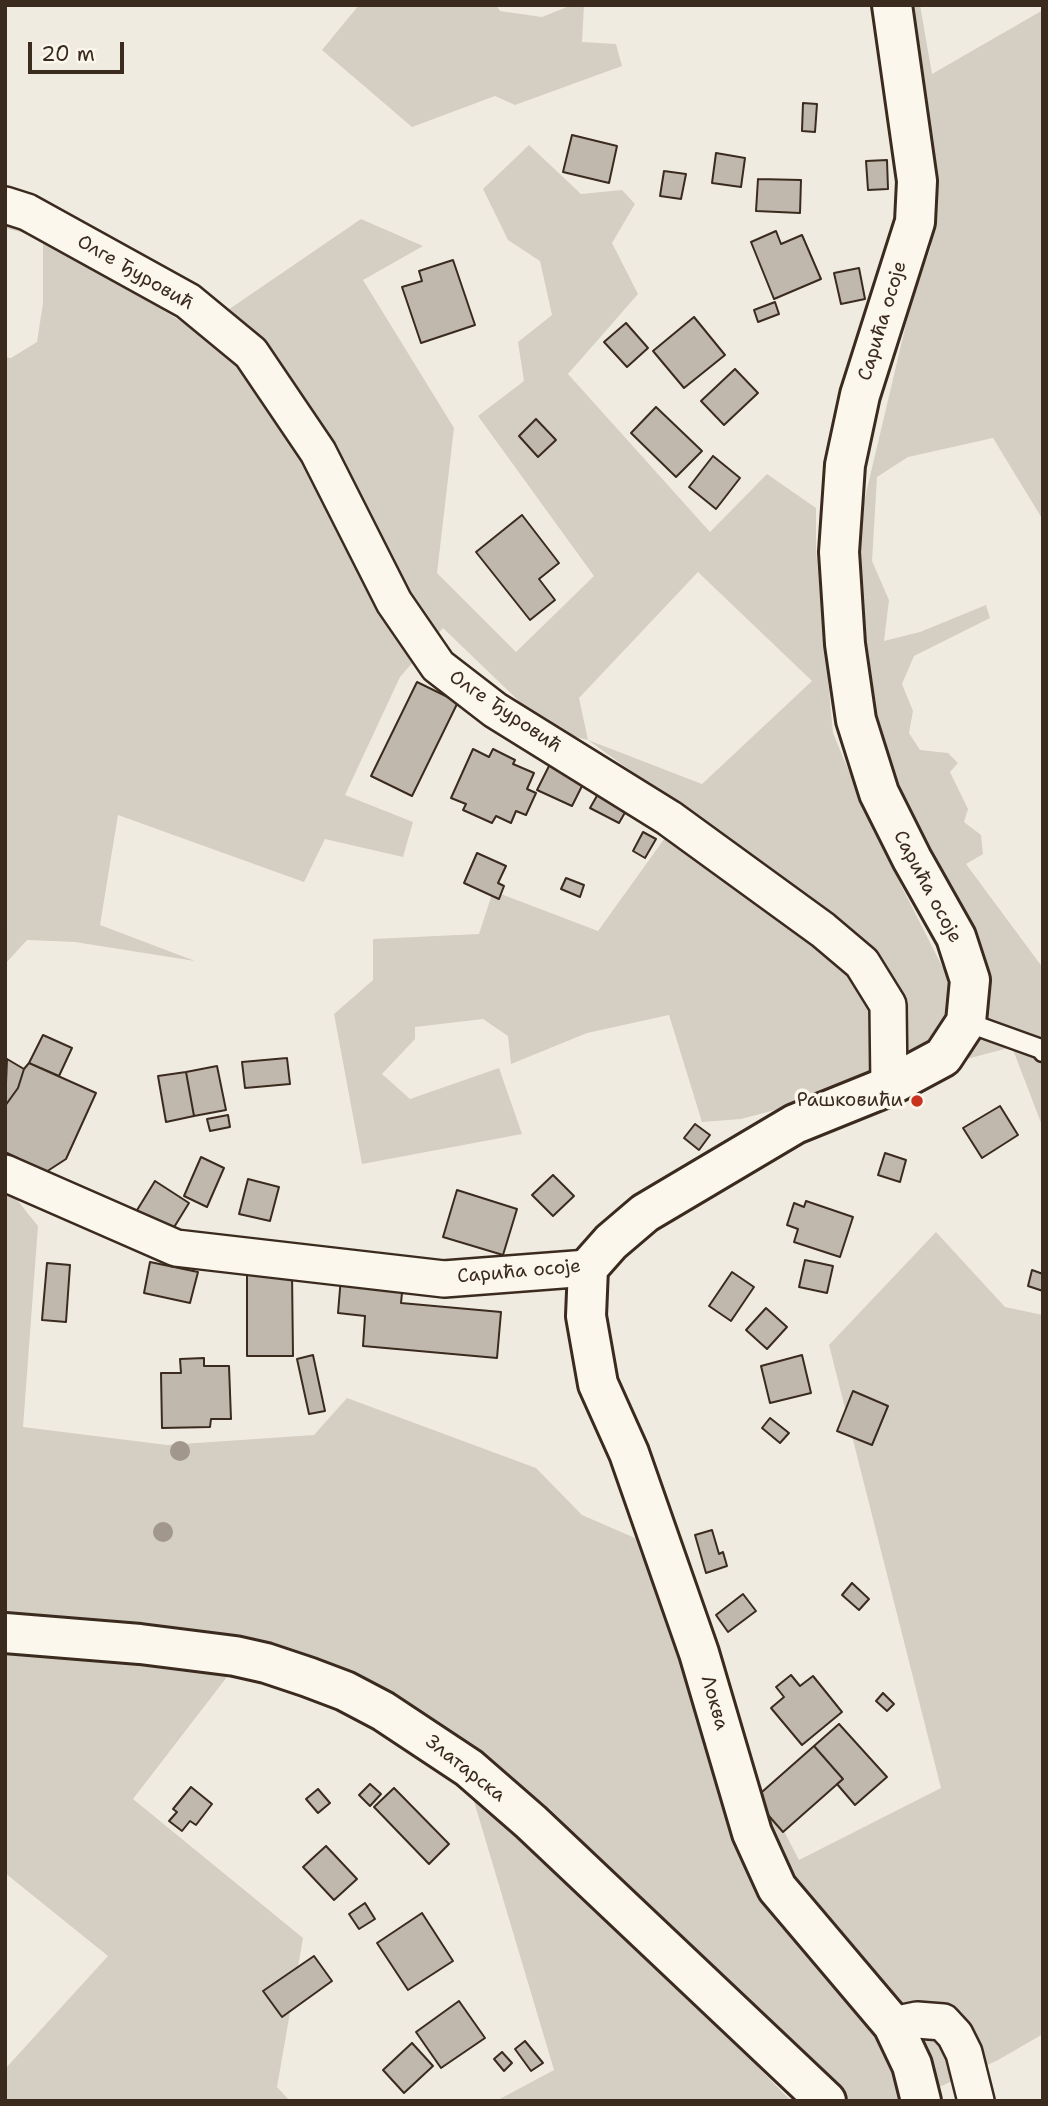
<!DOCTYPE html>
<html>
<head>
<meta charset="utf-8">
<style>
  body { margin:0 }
  #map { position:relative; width:1048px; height:2106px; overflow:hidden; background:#f0ebe0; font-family:"Shantell Sans",sans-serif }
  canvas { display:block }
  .frame { position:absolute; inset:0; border:7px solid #3b2a1e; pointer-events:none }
  .scale { position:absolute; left:28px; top:42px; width:96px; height:32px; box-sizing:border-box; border:4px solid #3b2a1e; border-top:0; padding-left:9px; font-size:21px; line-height:24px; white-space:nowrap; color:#3b2a1e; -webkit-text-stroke:5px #fbf7ec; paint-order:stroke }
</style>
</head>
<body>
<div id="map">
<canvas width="1048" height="2106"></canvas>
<div class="frame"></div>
<div class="scale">20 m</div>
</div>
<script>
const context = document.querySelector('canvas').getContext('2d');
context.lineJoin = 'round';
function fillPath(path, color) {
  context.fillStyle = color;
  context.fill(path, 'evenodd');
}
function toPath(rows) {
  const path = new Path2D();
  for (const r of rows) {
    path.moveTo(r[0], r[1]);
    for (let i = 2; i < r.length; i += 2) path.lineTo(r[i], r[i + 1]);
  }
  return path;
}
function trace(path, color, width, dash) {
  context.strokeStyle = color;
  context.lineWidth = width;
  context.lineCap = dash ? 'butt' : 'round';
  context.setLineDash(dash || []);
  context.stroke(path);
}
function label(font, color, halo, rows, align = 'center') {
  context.font = font + ' "Shantell Sans",sans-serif';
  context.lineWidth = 7;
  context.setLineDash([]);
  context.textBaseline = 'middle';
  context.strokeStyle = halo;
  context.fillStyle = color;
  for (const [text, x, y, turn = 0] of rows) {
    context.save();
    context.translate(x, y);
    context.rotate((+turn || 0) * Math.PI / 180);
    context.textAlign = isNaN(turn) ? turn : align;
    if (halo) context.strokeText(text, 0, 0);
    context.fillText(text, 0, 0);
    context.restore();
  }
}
const green = toPath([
  [359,5,496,5,500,11,542,17,572,5,584,5,582,42,616,44,622,66,515,105,495,96,412,127,322,50],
  [908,5,920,5,932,74,1043,10,1043,520,993,438,908,457,877,477,872,561,889,600,884,641,920,632,986,605,990,618,914,656,902,684,913,711,909,733,920,750,948,753,958,763,950,772,968,809,964,822,981,835,983,854,966,864,1043,968,1043,1128,1012,1047,741,1119,702,1122,669,1015,587,1033,511,1064,508,1036,483,1019,415,1027,415,1039,382,1074,410,1099,499,1068,522,1134,362,1164,334,1014,373,980,373,939,479,934,493,891,598,931,685,810,588,740,549,730,443,628,400,677,345,795,413,822,403,857,325,839,304,882,118,815,100,925,195,961,75,942,27,940,5,964,5,922,8,921,5,921,5,357,11,358,37,342,43,303,43,238,5,228,5,216,125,248,158,307,217,344,225,312,361,219,423,246,363,280,454,428,437,573,516,652,594,576,478,416,524,381,518,342,552,315,540,261,508,240,483,189,529,145,581,194,622,190,635,204,612,243,638,294,568,374,710,532,767,474,816,508,816,550,833,733,874,832,947,976,986,989,882,769,850,561,911,303,931,247,931,127],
  [698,572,812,681,702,784,588,740,579,698],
  [5,1185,38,1226,23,1427,167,1445,314,1435,347,1398,536,1468,582,1515,635,1538,641,1555,799,1860,941,1788,829,1345,936,1232,1005,1307,1043,1315,1043,2034,998,2060,909,2101,844,2101,549,1808,477,1750,387,1697,5,1618],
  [5,1654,230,1673,133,1799,303,1938,277,2087,290,2101,5,2101,5,2069,108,1956,5,1873],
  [473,1798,633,1939,791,2101,496,2101,554,2070]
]);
const building = toPath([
  [803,103,817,104,815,132,802,131,803,103],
  [572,135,617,146,609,183,563,172,572,135],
  [716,153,745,158,741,187,712,183,716,153],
  [887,160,888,189,868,190,866,161,887,160],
  [664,171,686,174,681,199,660,196,664,171],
  [758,179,801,180,800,213,756,211,758,179],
  [776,231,781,244,802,235,821,279,774,299,751,242,776,231],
  [453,260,475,325,421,343,402,287,422,281,419,271,453,260],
  [859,268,865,299,841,304,834,273,859,268],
  [775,302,779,314,758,322,754,310,775,302],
  [694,317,725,355,684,388,653,351,694,317],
  [626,323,648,348,627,367,604,342,626,323],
  [735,369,758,393,724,425,701,401,735,369],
  [656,407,702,451,676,477,631,433,656,407],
  [536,419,556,440,538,457,519,436,536,419],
  [713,456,740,478,716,509,689,487,713,456],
  [522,515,559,563,539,579,555,600,530,620,476,552,522,515],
  [417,682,458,702,412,796,371,776,417,682],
  [473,749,489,757,493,749,515,760,513,764,534,773,527,789,536,793,526,815,516,811,511,823,496,816,492,823,463,810,466,804,451,798,473,749],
  [552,760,587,776,572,806,537,790,552,760],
  [602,787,631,802,619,823,590,808,602,787],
  [643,832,656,839,645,858,633,851,643,832],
  [477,853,506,866,498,883,504,886,499,899,464,883,477,853],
  [566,878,584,885,580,897,561,889,566,878],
  [43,1035,72,1048,59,1076,29,1063,43,1035],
  [287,1058,290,1084,245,1088,242,1062,287,1058],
  [7,1059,24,1069,18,1088,5,1106,7,1059],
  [29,1063,96,1093,66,1159,46,1172,5,1152,5,1106,18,1088,24,1069,29,1063],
  [217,1066,226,1110,194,1116,186,1072,217,1066],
  [186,1072,194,1116,166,1122,158,1076,186,1072],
  [1000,1106,1018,1135,982,1158,963,1128,1000,1106],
  [228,1115,230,1127,210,1131,207,1119,228,1115],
  [695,1124,710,1135,699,1150,684,1138,695,1124],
  [885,1153,906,1160,900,1182,878,1175,885,1153],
  [201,1157,224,1168,207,1207,184,1196,201,1157],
  [553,1175,574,1196,553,1216,532,1195,553,1175],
  [248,1179,279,1187,270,1221,239,1214,248,1179],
  [155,1181,189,1203,168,1237,134,1215,155,1181],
  [457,1190,517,1209,503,1255,443,1237,457,1190],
  [806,1201,853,1217,840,1257,794,1242,798,1229,787,1225,794,1203,804,1207,806,1201],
  [805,1260,833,1266,827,1293,799,1287,805,1260],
  [150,1262,198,1272,190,1303,144,1293,150,1262],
  [47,1263,70,1265,66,1322,42,1320,47,1263],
  [1032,1270,1043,1274,1043,1291,1028,1286,1032,1270],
  [292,1272,293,1356,247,1356,247,1273,292,1272],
  [732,1272,754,1287,731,1321,709,1306,732,1272],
  [341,1277,403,1283,401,1303,501,1312,497,1358,363,1346,365,1316,338,1313,341,1277],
  [766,1308,787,1327,767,1349,746,1330,766,1308],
  [313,1355,325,1411,309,1414,297,1359,313,1355],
  [802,1355,811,1393,770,1403,761,1366,802,1355],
  [204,1358,204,1366,229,1366,231,1419,211,1419,210,1427,162,1428,161,1373,181,1373,180,1359,204,1358],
  [853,1391,888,1406,872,1445,837,1431,853,1391],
  [770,1418,789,1433,780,1443,762,1428,770,1418],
  [712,1530,719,1554,723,1552,727,1566,706,1573,695,1535,712,1530],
  [852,1583,869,1599,859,1610,842,1595,852,1583],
  [743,1594,756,1611,728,1632,716,1615,743,1594],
  [791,1675,800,1686,813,1676,842,1712,802,1745,771,1708,784,1697,776,1687,791,1675],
  [883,1693,894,1704,887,1711,876,1701,883,1693],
  [839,1724,887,1777,855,1805,837,1784,843,1779,814,1746,839,1724],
  [814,1746,843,1779,783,1832,754,1799,814,1746],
  [370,1784,381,1794,370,1806,359,1795,370,1784],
  [191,1787,212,1804,196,1825,190,1821,182,1831,169,1821,177,1812,173,1809,191,1787],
  [394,1788,449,1844,429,1864,374,1807,394,1788],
  [318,1789,330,1803,318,1813,306,1799,318,1789],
  [326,1846,357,1879,334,1900,303,1867,326,1846],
  [365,1903,375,1919,359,1929,349,1914,365,1903],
  [422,1913,453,1961,408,1990,377,1943,422,1913],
  [314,1956,332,1981,282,2017,263,1991,314,1956],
  [459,2001,485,2038,441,2068,416,2032,459,2001],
  [525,2041,543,2063,531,2071,515,2049,525,2041],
  [412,2043,433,2066,404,2093,383,2070,412,2043],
  [502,2052,512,2063,504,2071,494,2059,502,2052]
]);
const service = toPath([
  [966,1022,1041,1049,1043,1052]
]);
const minor = toPath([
  [5,205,27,212,188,301,251,353,318,452,394,602,438,666,495,710,669,818,823,930,862,963,888,1005,889,1086],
  [5,1173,176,1248,444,1279,588,1268],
  [893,2025,917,2020,943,2022,955,2035,964,2053,976,2101]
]);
const tertiary = toPath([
  [892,5,917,181,915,222,860,395,845,465,839,552,845,644,856,720,879,793,912,859,956,937,970,980,966,1022,943,1057,889,1086,795,1124,645,1213,611,1242,588,1268,586,1316,598,1384,629,1453,699,1653,752,1833,777,1888,893,2025,912,2065,921,2101]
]);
const secondary = toPath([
  [5,1633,140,1644,235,1656,266,1663,308,1677,345,1691,383,1711,469,1768,531,1822,826,2101]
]);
const trees = [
  [180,1451],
  [163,1532]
];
const markers = [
  [917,1101,7,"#c8321e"]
];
const streetNames = [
  ["Олге Ђуровић",135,273,30],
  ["Сарића осоје",883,321,-73],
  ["Олге Ђуровић",505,712,34],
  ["Сарића осоје",927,887,62],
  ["Сарића осоје",519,1272,-5],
  ["Локва",714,1703,74],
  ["Златарска",465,1769,38]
];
const poiNames = [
  ["Рашковићи",903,1101]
];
fillPath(green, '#d5cec3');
fillPath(building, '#c0b8ad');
trace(building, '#3b2a1e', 2);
trace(service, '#3b2a1e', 23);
trace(minor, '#3b2a1e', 40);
trace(tertiary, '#3b2a1e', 44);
trace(secondary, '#3b2a1e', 44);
trace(service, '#fbf7ec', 18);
trace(minor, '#fbf7ec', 35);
trace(tertiary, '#fbf7ec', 38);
trace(secondary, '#fbf7ec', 38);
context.fillStyle = '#a2978c';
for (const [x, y] of trees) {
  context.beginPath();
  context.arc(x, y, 10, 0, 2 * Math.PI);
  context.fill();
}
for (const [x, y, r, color] of markers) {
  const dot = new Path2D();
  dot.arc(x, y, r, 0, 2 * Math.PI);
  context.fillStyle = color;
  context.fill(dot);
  trace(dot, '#fbf7ec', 2.5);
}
label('19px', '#3b2a1e', '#fbf7ec', streetNames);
label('19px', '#3b2a1e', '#fbf7ec', poiNames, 'right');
</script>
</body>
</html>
